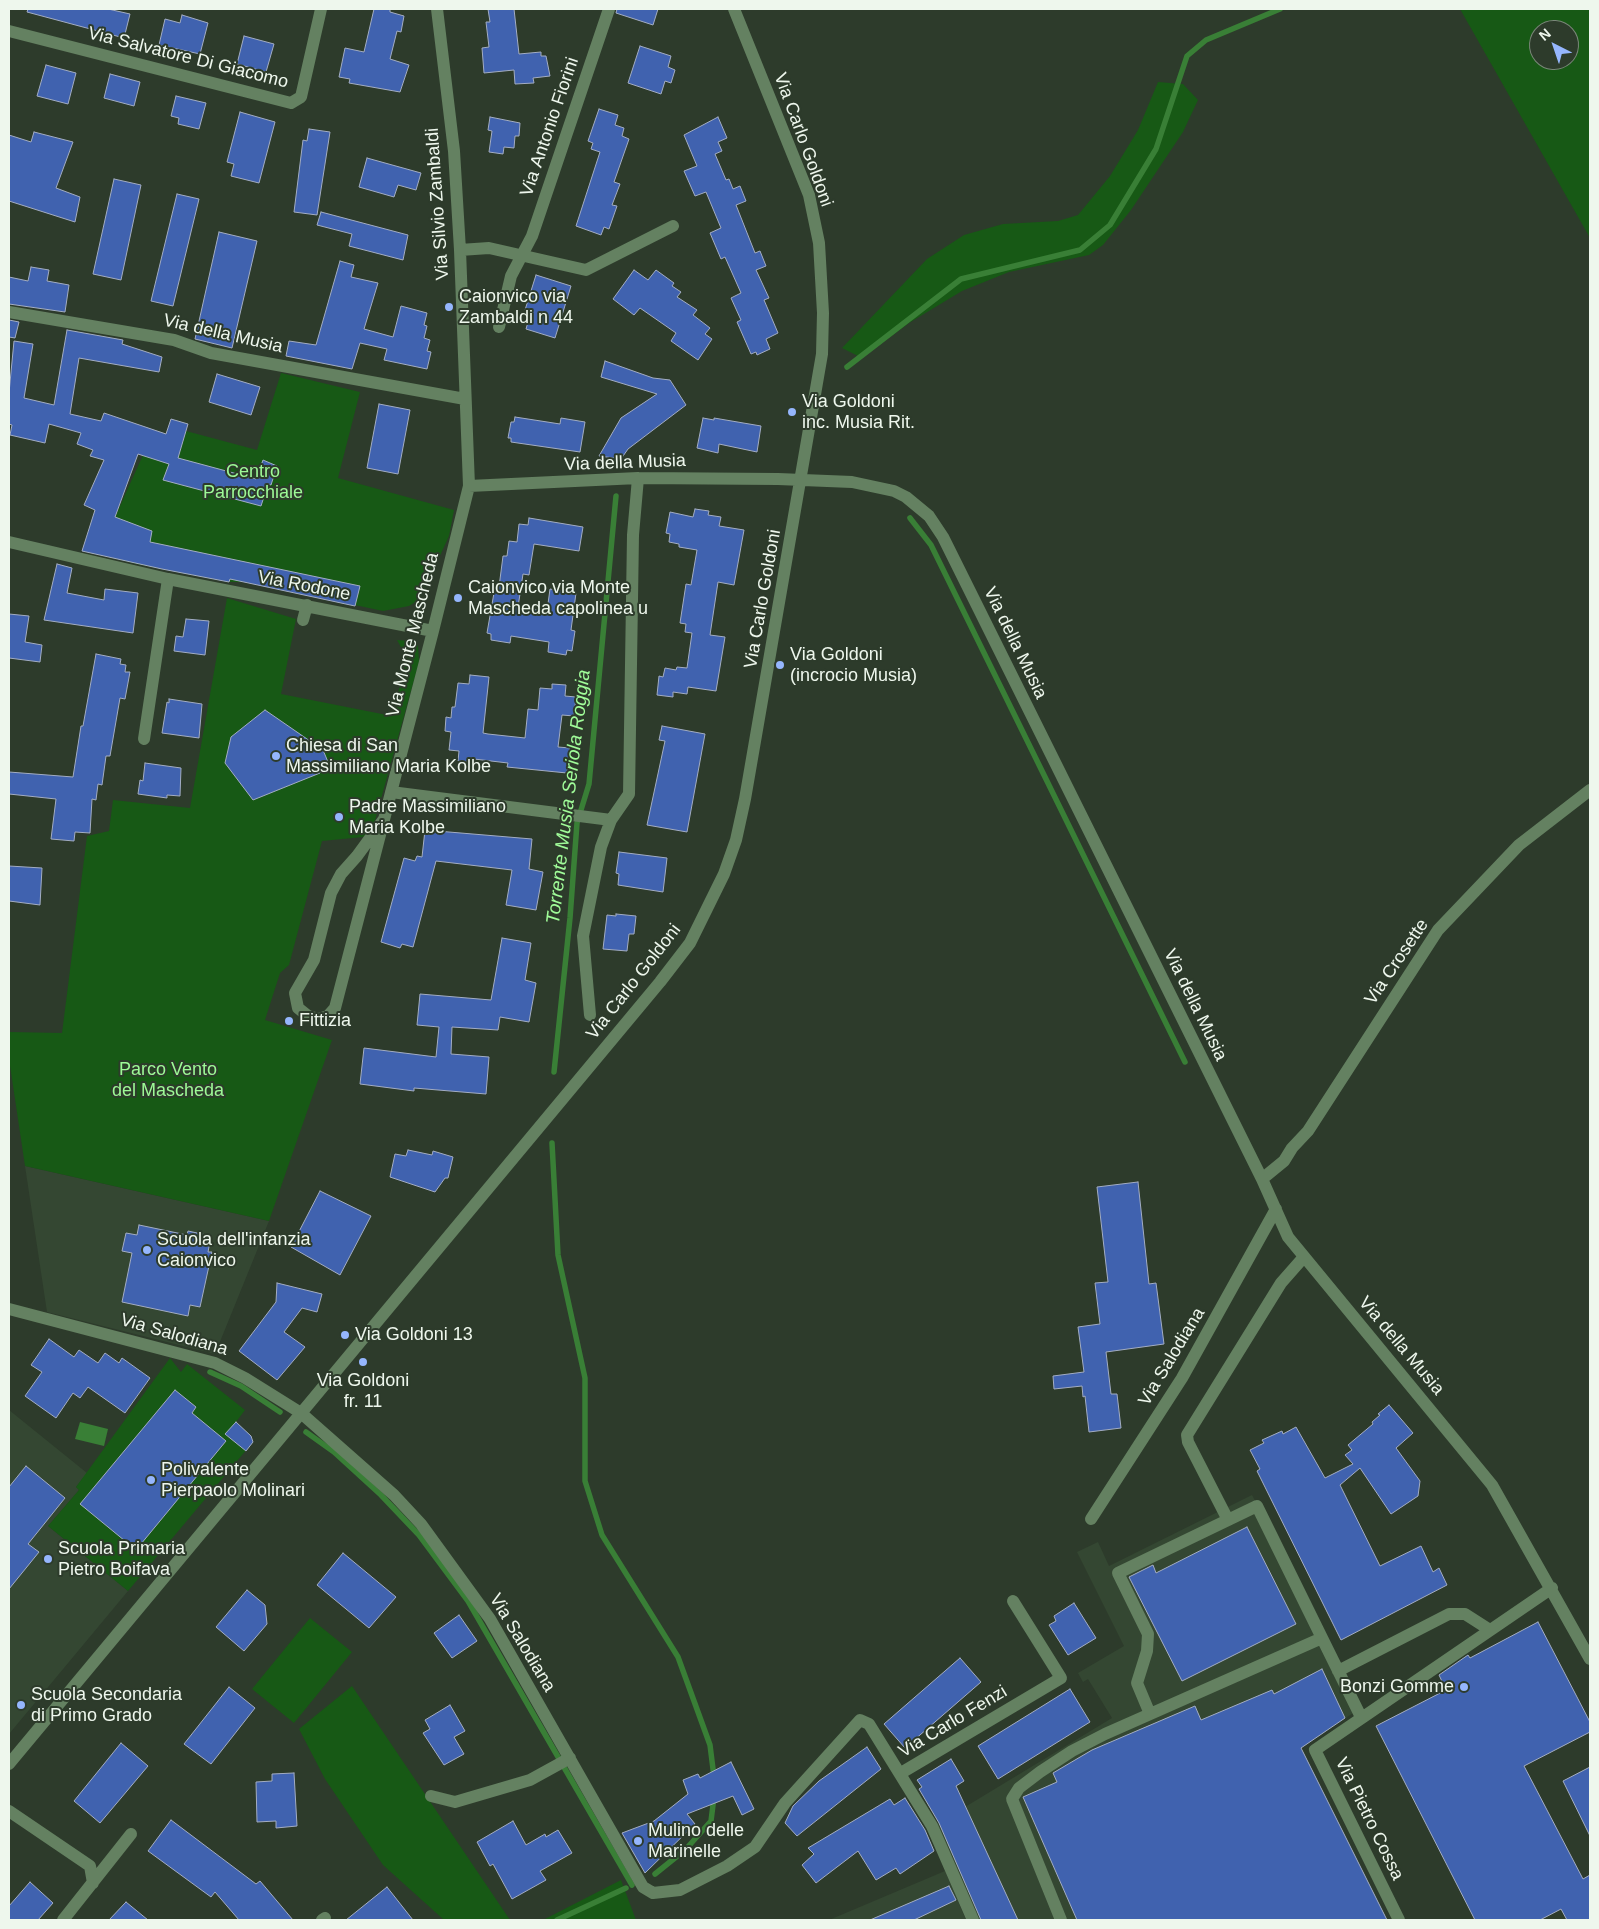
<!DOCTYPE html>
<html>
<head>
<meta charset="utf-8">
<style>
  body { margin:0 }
  #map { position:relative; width:1599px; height:1929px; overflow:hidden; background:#2d3b2b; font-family:Helvetica,sans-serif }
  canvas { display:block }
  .frame { position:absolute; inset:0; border:10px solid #eef7ed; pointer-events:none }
  .north { position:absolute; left:1529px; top:20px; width:50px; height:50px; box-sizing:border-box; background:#2d3b2b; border:1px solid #7a8679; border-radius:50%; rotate:319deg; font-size:14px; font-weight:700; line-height:20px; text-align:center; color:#eef7ed }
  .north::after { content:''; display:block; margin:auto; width:18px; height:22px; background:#95b6fd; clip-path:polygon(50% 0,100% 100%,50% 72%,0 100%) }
</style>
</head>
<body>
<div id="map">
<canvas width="1599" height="1929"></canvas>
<div class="frame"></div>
<div class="north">N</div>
</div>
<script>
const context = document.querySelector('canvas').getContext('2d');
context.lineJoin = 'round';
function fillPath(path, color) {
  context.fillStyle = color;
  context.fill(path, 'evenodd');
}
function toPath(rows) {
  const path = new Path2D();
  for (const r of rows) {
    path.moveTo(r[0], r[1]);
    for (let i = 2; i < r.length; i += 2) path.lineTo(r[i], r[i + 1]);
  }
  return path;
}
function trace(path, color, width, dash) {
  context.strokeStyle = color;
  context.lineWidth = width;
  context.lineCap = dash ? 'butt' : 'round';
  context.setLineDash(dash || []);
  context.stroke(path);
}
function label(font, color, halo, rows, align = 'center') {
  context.font = font + ' Helvetica,sans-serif';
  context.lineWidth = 4;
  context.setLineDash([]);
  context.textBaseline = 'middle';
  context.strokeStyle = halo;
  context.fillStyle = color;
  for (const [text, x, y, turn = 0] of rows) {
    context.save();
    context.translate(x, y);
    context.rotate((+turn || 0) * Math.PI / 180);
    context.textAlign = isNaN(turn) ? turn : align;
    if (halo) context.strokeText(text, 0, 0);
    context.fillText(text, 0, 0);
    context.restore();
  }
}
const built = toPath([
  [25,1166,269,1221,215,1354,47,1312],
  [9,1410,87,1473,76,1487,79,1490,48,1526,128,1591,9,1734],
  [1252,1495,1362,1707,1301,1748,1387,1920,974,1920,932,1827,1112,1718,1088,1679,1083,1682,1078,1673,1124,1646,1077,1552,1098,1542,1109,1566],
  [945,1871,966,1920,829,1920]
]);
const green = toPath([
  [1460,9,1590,9,1590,238],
  [1539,30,1569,30,1569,60,1539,60],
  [1158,82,1183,84,1198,100,1183,132,1131,210,1103,245,1089,255,1009,272,962,291,909,323,862,358,842,348,927,259,964,235,1003,224,1058,221,1078,215,1110,176,1138,130],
  [281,373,360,392,338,478,454,510,449,536,426,586,420,599,409,606,383,611,247,582,229,582,137,564,103,555,115,517,143,455,176,466,186,431,257,450],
  [227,598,296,619,281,694,392,716,407,658,397,640,409,641,418,645,419,662,374,824,363,837,322,841,289,965,280,973,265,1020,332,1040,269,1221,25,1166,9,1059,9,1032,62,1033,87,836,109,831,113,800,190,808],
  [170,1358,181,1372,187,1364,245,1410,236,1422,251,1436,253,1442,128,1591,48,1526,79,1490,76,1487],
  [310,1618,352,1652,294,1723,252,1689],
  [352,1686,510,1920,444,1920,383,1865,325,1779,299,1729],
  [621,1880,636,1920,543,1920]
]);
const water = toPath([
  [80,1422,108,1429,104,1446,75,1439]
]);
const stream = toPath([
  [847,367,961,279,1080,250,1110,225,1156,149,1187,56,1206,40,1280,9],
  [910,518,931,545,1185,1062],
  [554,1072,570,918,577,823,589,784,616,496],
  [552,1143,558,1255,585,1378,585,1481,602,1535,678,1657,710,1745,714,1777],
  [210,1372,241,1386,280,1412],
  [306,1432,334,1452,381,1495,419,1535,468,1601,632,1885],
  [655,1874,686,1849,711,1821,714,1797],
  [557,1920,626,1888]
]);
const building = toPath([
  [28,9,108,9,130,14,124,38,27,12,28,9],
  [374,9,390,9,390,12,404,16,401,32,397,31,390,59,409,65,400,92,349,83,350,79,339,77,345,48,364,52,374,9],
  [488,9,514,9,519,54,541,52,541,56,546,56,550,76,533,78,534,83,515,84,514,70,484,73,482,48,489,47,486,22,490,22,488,9],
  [617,9,658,9,653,25,616,13,617,9],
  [182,15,208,23,200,54,159,45,165,19,180,23,182,15],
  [244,36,274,44,266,72,237,64,244,36],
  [640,46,671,56,668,67,675,70,671,83,665,81,661,94,628,83,640,46],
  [46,65,76,73,68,104,37,96,46,65],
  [110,74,140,82,134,106,104,98,110,74],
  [176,96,206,103,199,129,178,124,179,118,171,116,176,96],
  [599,109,618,115,615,125,624,128,622,136,629,139,614,182,620,184,612,205,617,206,609,229,604,227,601,235,576,226,600,152,591,149,593,143,588,141,599,109],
  [240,112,275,122,259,183,231,176,234,164,227,162,240,112],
  [490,117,520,123,519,136,515,136,514,148,504,147,503,154,489,152,492,131,488,130,490,117],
  [718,117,727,138,718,142,722,151,715,154,726,180,729,179,733,189,740,186,746,201,736,205,755,253,760,251,766,266,756,270,769,298,764,300,778,333,766,339,770,349,757,355,756,352,751,354,737,322,741,320,731,298,741,293,725,257,721,259,710,233,721,228,706,192,695,196,684,171,697,166,684,135,718,117],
  [309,129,330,132,317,215,294,212,303,140,307,141,309,129],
  [34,132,73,142,56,188,80,197,75,222,9,201,9,135,31,142,34,132],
  [367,158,421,173,416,190,398,185,394,197,359,187,367,158],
  [114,179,141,185,121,280,93,274,114,179],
  [177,194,199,199,173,306,151,301,177,194],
  [321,212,408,235,403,260,349,246,352,234,317,225,321,212],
  [219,232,257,241,232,348,195,339,219,232],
  [340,261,354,265,351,277,378,283,364,329,393,337,401,306,427,313,424,325,427,326,424,338,430,340,427,351,431,352,427,369,384,360,387,349,360,343,352,369,286,356,289,341,316,345,340,261],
  [31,267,49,270,47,281,69,285,65,312,9,304,9,277,28,281,31,267],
  [634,270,648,280,656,270,674,283,672,286,681,292,677,297,697,310,693,315,710,328,705,334,712,339,698,360,671,341,676,333,640,308,634,315,613,299,634,270],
  [536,275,571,286,555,338,526,329,531,312,525,310,536,275],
  [9,320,19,322,15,338,9,337,9,320],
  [67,330,123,340,122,344,162,357,159,372,79,358,70,414,101,421,104,413,166,434,171,419,188,424,178,458,256,479,263,460,277,466,271,485,268,484,261,506,163,480,169,464,138,454,115,517,152,531,150,542,360,586,355,606,230,579,229,582,162,569,82,551,95,510,84,505,104,460,90,456,93,450,77,444,81,433,49,424,45,443,10,435,12,425,9,424,9,393,14,341,33,344,24,398,54,405,67,330],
  [605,361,653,378,670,380,686,405,628,449,621,459,599,456,621,418,657,394,601,377,605,361],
  [217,374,260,387,251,415,209,402,217,374],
  [379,404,410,410,398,474,367,468,379,404],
  [515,417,560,424,561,418,585,422,580,452,511,442,511,438,508,438,511,422,514,422,515,417],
  [703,418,714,420,714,418,761,426,757,452,719,444,718,453,697,448,703,418],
  [695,509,709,511,708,515,721,517,719,526,744,530,734,585,718,582,710,635,725,637,716,691,688,687,687,694,673,692,673,697,657,695,659,676,663,677,665,668,676,670,677,667,687,668,692,633,685,632,686,624,680,623,686,584,691,585,697,550,679,547,679,544,669,542,670,534,666,533,670,512,693,517,695,509],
  [529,518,583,527,579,551,534,544,529,575,523,574,518,607,547,611,550,589,576,593,571,630,575,631,572,651,567,650,566,655,548,652,549,642,511,636,510,643,491,640,491,634,487,633,495,587,499,587,503,556,507,556,509,541,517,542,519,524,528,525,529,518],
  [57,564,72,568,67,593,104,600,105,589,138,593,133,633,44,620,57,564],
  [9,614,29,616,25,642,42,645,40,662,9,658,9,614],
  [186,619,209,621,205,655,174,651,176,636,183,637,186,619],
  [96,654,121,659,120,664,126,665,125,672,130,672,125,699,120,698,110,756,106,756,102,785,98,784,96,800,92,799,90,833,75,832,74,841,51,839,56,799,9,794,9,772,73,777,81,726,83,726,96,654],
  [470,675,489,677,483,733,488,734,525,738,528,709,538,710,540,688,552,689,552,684,566,685,565,696,576,697,574,716,562,715,558,747,570,748,567,773,507,767,508,763,474,759,474,763,458,761,459,751,449,750,451,732,445,731,446,717,451,718,452,707,455,707,458,683,469,684,470,675],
  [169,699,202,704,199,738,162,733,167,702,169,703,169,699],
  [265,710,323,750,328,762,320,773,253,800,225,763,231,737,265,710],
  [662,726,705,734,687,832,647,825,665,741,659,740,662,726],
  [145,763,181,768,180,796,167,795,167,798,138,794,140,780,143,781,145,763],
  [425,830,532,839,529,869,543,872,536,910,506,905,512,870,436,861,413,947,402,944,400,948,381,942,404,858,415,861,417,856,422,857,425,830],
  [619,852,667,858,663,892,618,885,619,874,616,873,619,852],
  [9,866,42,868,40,905,9,901,9,866],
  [616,914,636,916,634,934,629,934,627,951,603,949,607,915,616,916,616,914],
  [502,938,531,943,525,980,536,983,529,1022,500,1017,498,1030,452,1027,451,1054,489,1057,486,1094,414,1088,414,1091,360,1084,364,1048,436,1057,439,1027,417,1025,420,994,491,1000,502,938],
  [408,1150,432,1155,433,1151,453,1157,448,1178,445,1178,435,1192,390,1177,395,1154,406,1156,408,1150],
  [1138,1182,1149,1284,1156,1283,1164,1344,1106,1352,1111,1394,1117,1394,1121,1428,1089,1432,1085,1396,1083,1397,1082,1386,1054,1389,1053,1376,1084,1372,1078,1327,1100,1324,1095,1283,1108,1282,1097,1187,1138,1182],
  [320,1191,371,1216,340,1275,291,1247,320,1191],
  [139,1225,187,1235,188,1231,211,1236,208,1252,212,1252,200,1307,190,1305,188,1316,122,1302,132,1253,122,1251,126,1233,137,1235,139,1225],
  [277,1283,322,1294,317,1312,302,1308,284,1332,305,1347,277,1380,239,1351,276,1302,277,1283],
  [49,1339,74,1357,79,1350,98,1363,105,1353,119,1363,122,1358,150,1378,125,1413,88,1387,80,1398,73,1393,56,1418,25,1396,42,1372,31,1365,49,1339],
  [175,1390,196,1407,192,1413,226,1441,136,1550,80,1504,175,1390],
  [1389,1405,1413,1433,1396,1448,1420,1481,1418,1496,1391,1514,1360,1468,1340,1485,1380,1566,1421,1546,1433,1572,1439,1568,1447,1585,1341,1640,1257,1471,1260,1469,1250,1450,1264,1443,1262,1440,1282,1431,1283,1434,1296,1427,1325,1478,1353,1464,1345,1455,1352,1450,1348,1445,1373,1424,1372,1422,1380,1415,1378,1414,1389,1405],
  [236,1422,251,1436,253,1442,246,1451,225,1434,236,1422],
  [26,1466,65,1498,28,1544,39,1552,9,1589,9,1487,26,1466],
  [1247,1527,1296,1624,1182,1681,1129,1577,1153,1565,1156,1573,1247,1527],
  [343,1553,396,1597,369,1628,317,1585,343,1553],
  [247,1590,265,1605,267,1624,244,1651,216,1627,247,1590],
  [1074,1603,1096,1638,1068,1655,1049,1625,1056,1621,1054,1616,1074,1603],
  [459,1615,477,1641,452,1658,434,1633,459,1615],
  [1538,1622,1590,1722,1590,1732,1524,1766,1583,1879,1590,1875,1590,1920,1567,1920,1561,1909,1540,1920,1475,1920,1376,1726,1446,1690,1439,1675,1468,1655,1470,1658,1538,1622],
  [960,1658,981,1682,905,1748,884,1724,960,1658],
  [1322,1669,1345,1718,1301,1748,1387,1920,1077,1920,1023,1797,1057,1782,1053,1773,1092,1750,1195,1706,1201,1720,1272,1690,1274,1694,1322,1669],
  [229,1687,255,1708,211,1764,184,1744,229,1687],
  [1070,1689,1090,1722,998,1779,978,1746,1070,1689],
  [450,1705,465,1731,454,1737,464,1754,444,1765,423,1733,430,1729,425,1720,450,1705],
  [121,1743,148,1766,100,1823,74,1801,121,1743],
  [867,1747,881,1769,797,1836,785,1823,793,1806,819,1781,867,1747],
  [951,1759,964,1781,956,1786,1018,1920,981,1920,939,1823,919,1789,922,1787,917,1780,951,1759],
  [731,1762,754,1809,742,1815,733,1796,687,1814,695,1824,645,1873,622,1833,654,1821,688,1794,683,1780,698,1774,700,1778,731,1762],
  [1590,1767,1590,1836,1563,1781,1590,1767],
  [294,1773,297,1826,276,1828,276,1821,257,1822,256,1782,272,1781,272,1774,294,1773],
  [905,1798,925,1830,934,1851,900,1874,896,1868,876,1880,858,1851,816,1883,802,1865,814,1854,808,1848,890,1799,894,1805,905,1798],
  [171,1820,256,1884,260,1881,293,1920,239,1920,215,1892,211,1897,148,1851,171,1820],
  [513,1821,526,1845,545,1834,546,1837,558,1830,572,1853,540,1871,546,1880,512,1899,493,1864,490,1866,477,1842,513,1821],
  [30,1882,53,1903,38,1920,9,1920,9,1906,30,1882],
  [949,1886,956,1900,914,1920,870,1920,949,1886],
  [387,1887,413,1920,346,1920,387,1887],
  [126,1902,148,1920,109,1920,126,1902]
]);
const minor = toPath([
  [9,31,291,103,301,97,321,9],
  [460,250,489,248,586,270,673,226],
  [9,312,174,340,211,353,465,399],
  [499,327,511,276,532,236,609,9],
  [469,486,638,478,778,479,852,482,894,491,906,497,929,516,943,537,1262,1179,1288,1237,1492,1485,1590,1659],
  [9,542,168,579,433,631],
  [303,620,307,605],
  [144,739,168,579],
  [391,792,611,820],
  [384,819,357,856,341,874,331,893,314,960,295,993,298,1008,308,1016,319,1019,328,1016,335,1008,433,631,469,486,460,250,454,151,437,9],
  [590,1015,583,936,601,847,611,820,629,794,633,535,638,478],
  [1262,1179,1284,1161,1292,1148,1308,1131,1438,930,1519,845,1590,790],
  [9,1309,215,1363,245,1378,301,1413,394,1495,421,1524,490,1619,643,1887,653,1893,680,1890,727,1866,755,1847,785,1803,860,1720,869,1724,932,1826,973,1920],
  [1091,1519,1182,1378,1276,1209],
  [1228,1520,1188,1442,1187,1435,1281,1283,1303,1258],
  [1338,1671,1449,1614,1465,1614,1490,1630],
  [1150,1714,1137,1683,1147,1651,1148,1634,1118,1573,1257,1506,1322,1638],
  [9,1764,660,982,690,943,724,874,736,840,745,799,822,354,823,313,819,243,809,195,734,9],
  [901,1773,1061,1678,1013,1601],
  [431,1796,455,1802,530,1780,570,1758],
  [9,1811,90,1866,93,1883],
  [63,1920,131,1834],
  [322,1920,325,1918],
  [1061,1920,1012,1799,1019,1788,1040,1772,1072,1751,1105,1734,1322,1638,1361,1717],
  [1399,1920,1315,1750,1552,1588]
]);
const markers = [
  [449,307,5,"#95b6fd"],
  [792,412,5,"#95b6fd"],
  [458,598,5,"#95b6fd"],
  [780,665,5,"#95b6fd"],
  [276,756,5,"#95b6fd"],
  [339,817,5,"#95b6fd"],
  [289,1021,5,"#95b6fd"],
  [147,1250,5,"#95b6fd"],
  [345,1335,5,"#95b6fd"],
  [363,1362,5,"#95b6fd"],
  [151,1480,5,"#95b6fd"],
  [48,1559,5,"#95b6fd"],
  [1464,1687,5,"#95b6fd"],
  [21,1705,5,"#95b6fd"],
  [638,1841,5,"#95b6fd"]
];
const streetNames = [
  ["Via Salvatore Di Giacomo",188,58,14],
  ["Via Antonio Fiorini",550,127,-71],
  ["Via Carlo Goldoni",803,140,70],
  ["Via Silvio Zambaldi",438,204,-94],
  ["Via della Musia",223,334,13],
  ["Via della Musia",625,463,-2],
  ["Via Rodone",304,586,11],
  ["Via Carlo Goldoni",763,599,-80],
  ["Via Monte Mascheda",413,635,-76],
  ["Via della Musia",1015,643,64],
  ["Via Crosette",1397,962,-56],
  ["Via Carlo Goldoni",634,982,-52],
  ["Via della Musia",1195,1005,64],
  ["Via Salodiana",174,1335,16],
  ["Via della Musia",1401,1346,50],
  ["Via Salodiana",1172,1357,-59],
  ["Via Salodiana",522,1643,59],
  ["Via Carlo Fenzi",953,1722,-31],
  ["Via Pietro Cossa",1369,1819,64]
];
const poiNames = [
  ["Caionvico via",459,297],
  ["Zambaldi n 44",459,318],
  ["Via Goldoni",802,402],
  ["inc. Musia Rit.",802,423],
  ["Caionvico via Monte",468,588],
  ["Mascheda capolinea u",468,609],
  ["Via Goldoni",790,655],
  ["(incrocio Musia)",790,676],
  ["Chiesa di San",286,746],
  ["Massimiliano Maria Kolbe",286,767],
  ["Padre Massimiliano",349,807],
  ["Maria Kolbe",349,828],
  ["Fittizia",299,1021],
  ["Scuola dell'infanzia",157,1240],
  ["Caionvico",157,1261],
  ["Via Goldoni 13",355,1335],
  ["Via Goldoni",363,1381,"center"],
  ["fr. 11",363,1402,"center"],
  ["Polivalente",161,1470],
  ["Pierpaolo Molinari",161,1491],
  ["Scuola Primaria",58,1549],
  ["Pietro Boifava",58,1570],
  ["Bonzi Gomme",1454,1687,"right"],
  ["Scuola Secondaria",31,1695],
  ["di Primo Grado",31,1716],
  ["Mulino delle",648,1831],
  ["Marinelle",648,1852]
];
const parkNames = [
  ["Centro",253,472],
  ["Parrocchiale",253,493],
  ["Parco Vento",168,1070],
  ["del Mascheda",168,1091]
];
const waterNames = [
  ["Torrente Musia Seriola Roggia",569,797,-83]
];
fillPath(built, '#344732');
fillPath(green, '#175915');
fillPath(water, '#397f36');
trace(stream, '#397f36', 5.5);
fillPath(building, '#4062af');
trace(building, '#a3adc3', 1);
trace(minor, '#648161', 12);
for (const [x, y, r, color] of markers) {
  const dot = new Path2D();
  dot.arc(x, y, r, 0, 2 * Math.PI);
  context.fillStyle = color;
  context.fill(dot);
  trace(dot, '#2d3b2b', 2);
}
label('18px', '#eef7ed', '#2d3b2b', streetNames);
label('18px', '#eef7ed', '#2d3b2b', poiNames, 'left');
label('18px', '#9df996', '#2d3b2b', parkNames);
label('italic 19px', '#a0fc99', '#2d3b2b', waterNames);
</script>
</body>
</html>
